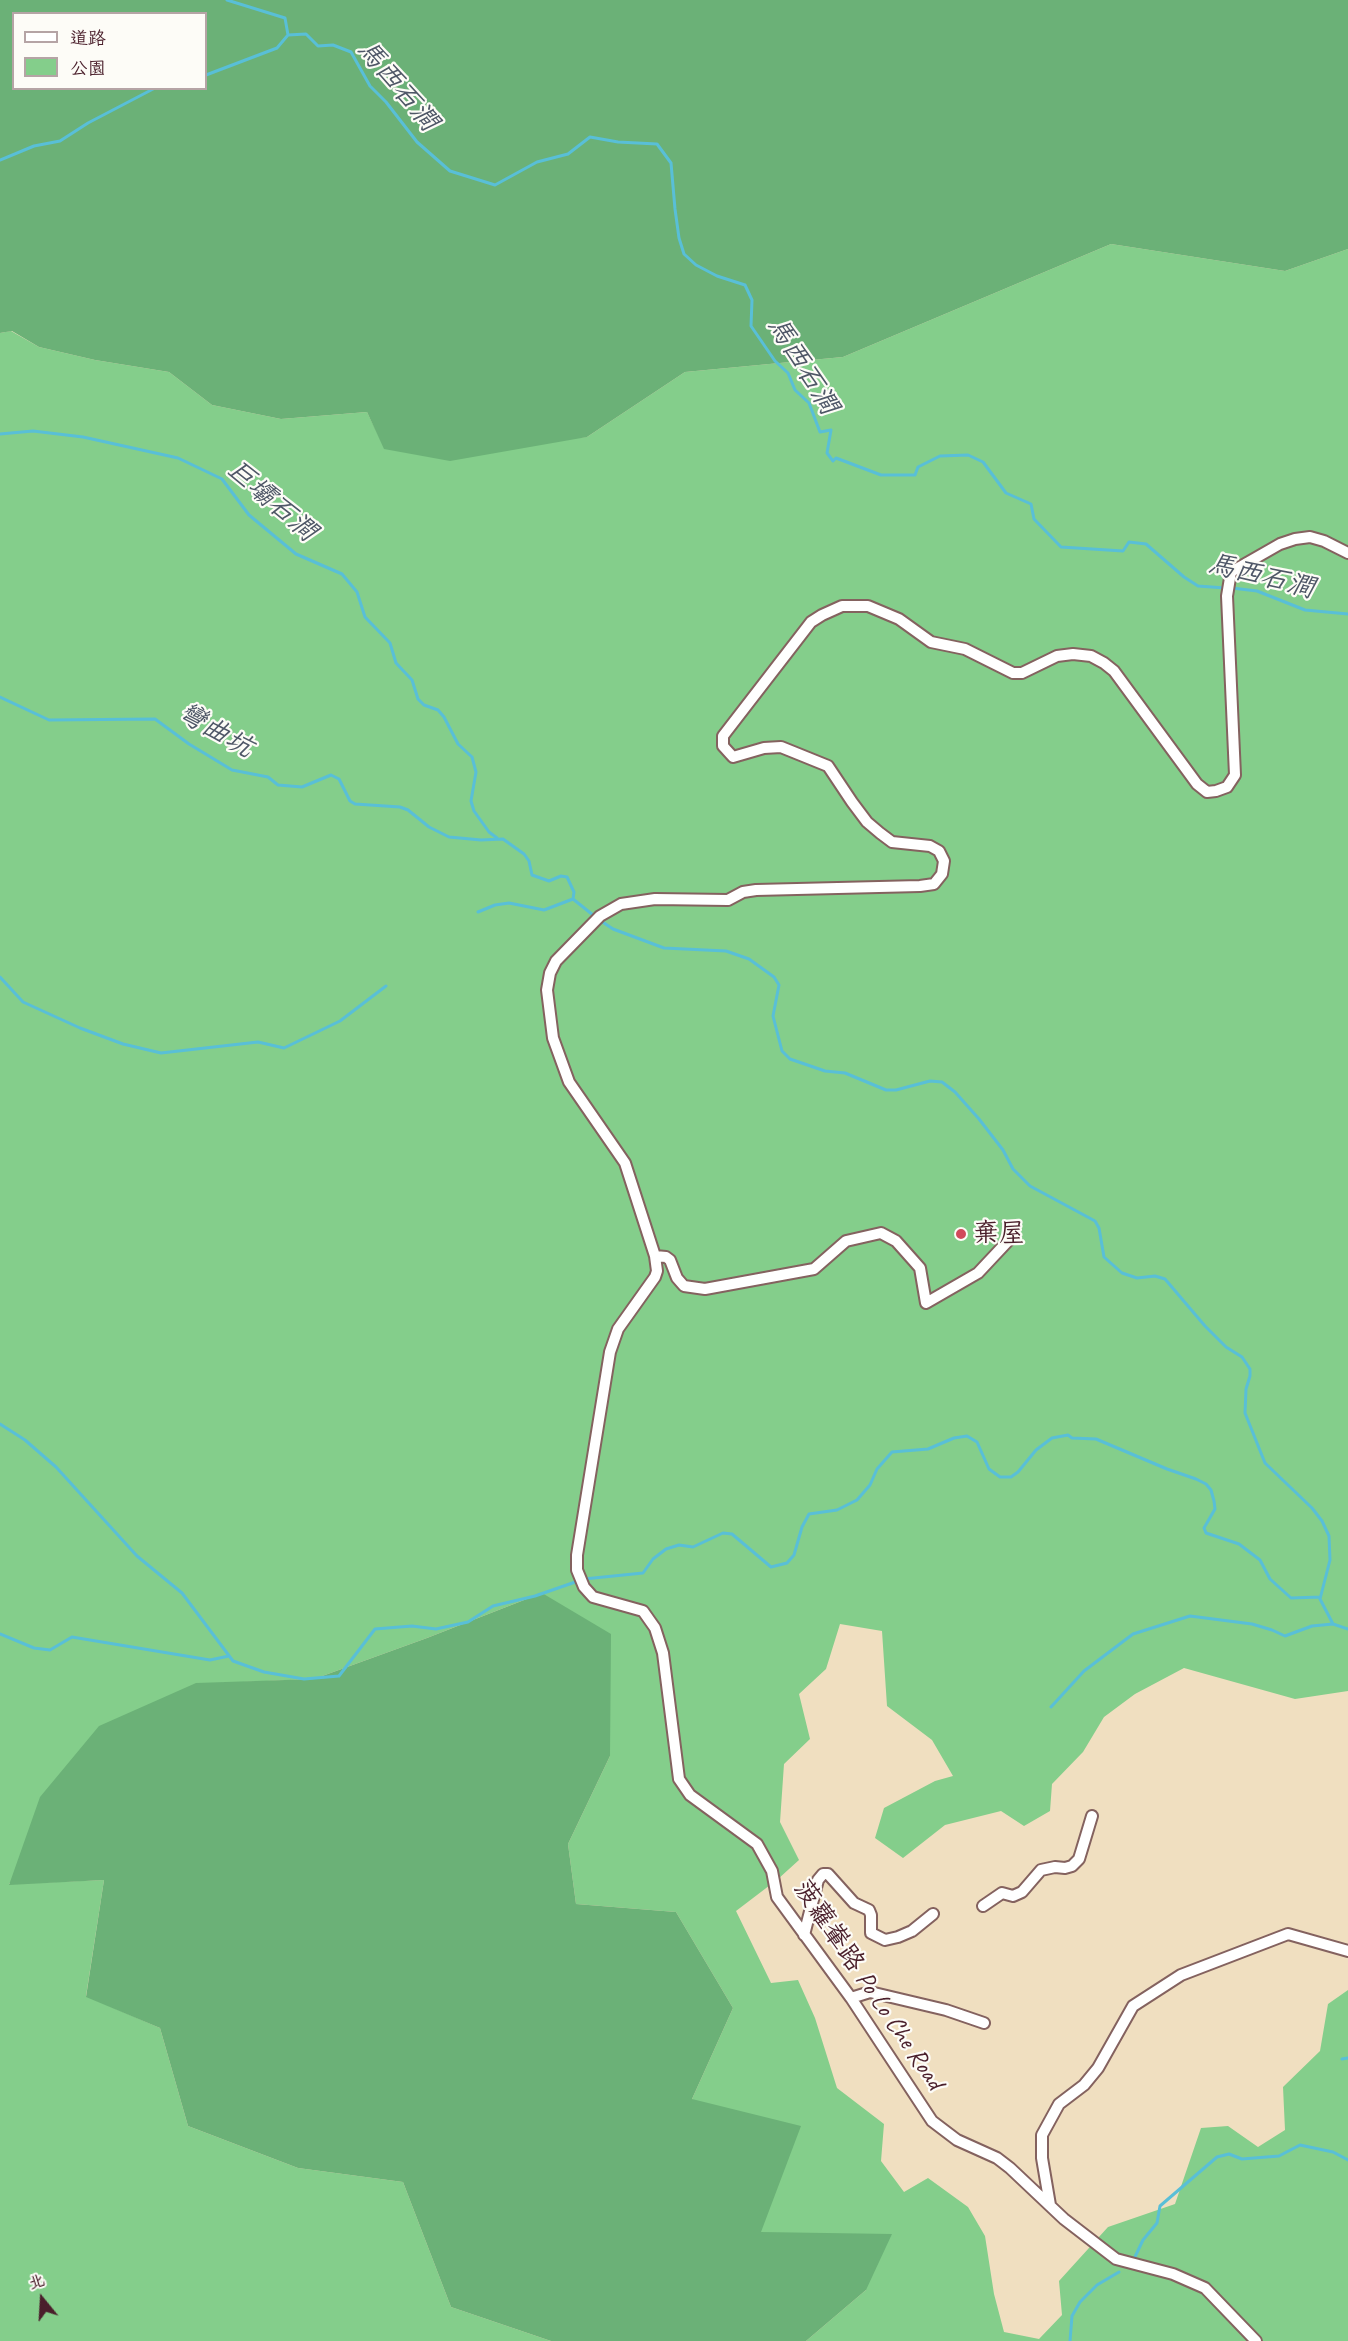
<!DOCTYPE html>
<html>
<head>
<meta charset="utf-8">
<style>
  body { margin:0 }
  #map { position:relative; width:1348px; height:2341px; overflow:hidden; background:#f0dfc0; font-family:Caveat,"LXGW WenKai TC",sans-serif }
  canvas { display:block }
  .legend { position:absolute; left:12px; top:12px; width:195px; height:78px; box-sizing:border-box; background:#fdfcf7; border:2px solid #b5a4a5; margin:0; padding:8px 10px; list-style:none; font-size:18px; color:#4a1f2b }
  .legend li { display:flex; align-items:center; gap:12px; height:30px }
  .legend b { width:30px; border:2px solid #b5a4a5 }
  .north { position:absolute; left:12px; top:2269px; width:60px; height:60px; -webkit-text-stroke:4px #fdfcf7; paint-order:stroke; rotate:342deg; font-size:16px; font-weight:700; line-height:24px; text-align:center; color:#4a1f2b }
  .north::after { content:''; display:block; margin:auto; width:21px; height:27px; background:#4a1f2b; clip-path:polygon(50% 0,100% 100%,50% 72%,0 100%) }
</style>
</head>
<body>
<div id="map">
<canvas width="1348" height="2341"></canvas>
<ul class="legend">
<li><b style="height:8px;background:#fff"></b>道路</li>
<li><b style="height:16px;background:#84ce8b"></b>公園</li>
</ul>
<div class="north">北</div>
</div>
<script>
const context = document.querySelector('canvas').getContext('2d');
context.lineJoin = 'round';
function fillPath(path, color) {
  context.fillStyle = color;
  context.fill(path, 'evenodd');
}
function toPath(rows) {
  const path = new Path2D();
  for (const r of rows) {
    path.moveTo(r[0], r[1]);
    for (let i = 2; i < r.length; i += 2) path.lineTo(r[i], r[i + 1]);
  }
  return path;
}
function trace(path, color, width, dash) {
  context.strokeStyle = color;
  context.lineWidth = width;
  context.lineCap = dash ? 'butt' : 'round';
  context.setLineDash(dash || []);
  context.stroke(path);
}
function label(font, color, halo, rows, align = 'center') {
  context.font = font + ' Caveat,"LXGW WenKai TC",sans-serif';
  context.lineWidth = 4.5;
  context.setLineDash([]);
  context.textBaseline = 'middle';
  context.strokeStyle = halo;
  context.fillStyle = color;
  for (const [text, x, y, turn = 0] of rows) {
    context.save();
    context.translate(x, y);
    context.rotate((+turn || 0) * Math.PI / 180);
    context.textAlign = isNaN(turn) ? turn : align;
    if (halo) context.strokeText(text, 0, 0);
    context.fillText(text, 0, 0);
    context.restore();
  }
}
const green = toPath([
  [1111,244,1285,271,1348,249,1348,1691,1295,1699,1184,1668,1135,1694,1104,1717,1083,1752,1052,1784,1050,1811,1024,1826,1001,1811,945,1825,903,1858,875,1838,884,1808,935,1781,953,1776,932,1740,887,1706,882,1631,840,1624,826,1669,799,1694,810,1739,784,1764,780,1822,799,1860,778,1879,736,1911,771,1983,798,1980,815,2018,837,2088,884,2124,881,2161,904,2192,928,2178,968,2207,985,2236,994,2294,1004,2332,1039,2339,1062,2315,1059,2281,1108,2227,1175,2204,1201,2128,1228,2126,1258,2147,1285,2130,1283,2087,1320,2051,1328,2004,1348,1990,1348,2341,806,2341,866,2290,761,2232,692,2099,733,2008,676,1912,576,1904,568,1844,610,1756,542,1593,427,1638,314,1679,196,1684,9,1884,104,1880,86,1996,160,2028,188,2126,298,2168,403,2182,451,2307,551,2341,0,2341,0,333,11,331,39,347,95,360,169,372,212,405,281,419,367,412,385,449,587,437,685,372,843,357]
]);
const forest = toPath([
  [0,0,1348,0,1348,249,1285,271,1111,244,843,357,685,372,587,437,450,461,384,449,367,412,281,419,212,405,169,372,95,360,39,347,12,331,0,333],
  [14,14,206,14,206,88,14,88],
  [542,1593,611,1634,610,1756,568,1844,576,1904,676,1912,733,2008,692,2099,801,2126,761,2232,892,2234,866,2290,806,2341,551,2341,451,2307,403,2182,298,2168,188,2126,160,2028,86,1997,104,1880,9,1885,40,1797,99,1726,196,1683,314,1679,427,1638]
]);
const stream = toPath([
  [227,0,285,18,288,35,306,34,318,46,333,45,351,52,370,86,386,102,417,142,450,171,495,185,537,162,568,154,590,137,618,142,657,144,671,163,675,209,679,238,684,254,696,265,717,276,745,285,752,300,751,326,775,361,788,373,795,390,809,403,820,432,831,430,827,453,833,461,836,458,881,475,915,475,918,467,940,456,968,455,983,462,1006,493,1031,504,1034,519,1061,547,1123,551,1129,542,1146,544,1184,577,1198,586,1225,588],
  [206,75,277,48,288,35],
  [0,160,34,146,60,141,88,123,155,88],
  [0,434,33,431,83,437,178,458,222,479,249,515,296,554,342,574,357,592,365,617,390,643,396,663,412,680,418,699,424,705,438,710,444,717,458,744,472,757,476,772,471,801,474,811,489,832,497,838],
  [1232,588,1257,591,1305,610,1348,614],
  [0,697,49,720,155,719,189,744,232,770,268,777,278,785,302,787,331,775,339,779,350,801,355,804,400,807,408,810,429,827,449,837,481,840,503,839,524,854,529,861,532,875,549,881,561,876,567,877,574,892,573,899],
  [573,899,593,915],
  [478,912,495,905,509,903,544,910,573,899],
  [601,921,613,929,664,948,726,951,749,959,774,977,779,985,773,1016,782,1051,790,1059,825,1071,845,1073,886,1090,896,1090,930,1081,942,1082,955,1092,979,1119,1003,1150,1013,1169,1030,1186,1095,1221,1099,1228,1104,1257,1122,1273,1137,1278,1155,1276,1165,1279,1205,1326,1226,1347,1242,1357,1250,1369,1250,1376,1246,1389,1245,1413,1265,1463,1312,1508,1322,1521,1329,1536,1330,1560,1320,1599,1333,1624],
  [0,977,23,1002,80,1028,123,1044,161,1053,258,1042,284,1048,340,1021,386,986],
  [0,1424,25,1440,56,1467,137,1556,182,1593,233,1661,264,1672,304,1679,339,1676,375,1629,412,1626,436,1629,468,1622,493,1606,535,1596,584,1579,643,1573,653,1559,666,1549,679,1545,693,1547,723,1533,732,1534,771,1567,787,1563,794,1555,802,1527,809,1514,837,1510,857,1500,870,1485,877,1469,892,1452,928,1449,954,1438,967,1436,977,1442,989,1469,1000,1477,1011,1477,1018,1472,1036,1450,1052,1438,1068,1435,1072,1438,1096,1439,1167,1469,1196,1479,1206,1484,1211,1490,1214,1501,1215,1509,1204,1528,1206,1533,1239,1544,1260,1560,1270,1579,1291,1598,1320,1597],
  [0,1634,34,1648,50,1650,72,1637,210,1660,229,1656],
  [1051,1707,1084,1671,1133,1634,1190,1616,1252,1624,1272,1630,1285,1636,1312,1626,1333,1624,1348,1629],
  [1342,2059,1348,2058],
  [1133,2261,1143,2240,1157,2223,1160,2206,1217,2157,1229,2154,1242,2159,1279,2156,1300,2145,1333,2152,1348,2160],
  [1070,2341,1072,2316,1080,2302,1097,2285,1119,2272]
]);
const street = toPath([
  [655,1256,666,1257,670,1260,677,1278,684,1286,705,1289,814,1269,846,1241,881,1233,896,1241,920,1268,926,1303,978,1273,1008,1241],
  [983,1906,1002,1893,1013,1896,1022,1892,1041,1870,1055,1867,1065,1868,1072,1866,1079,1859,1092,1816],
  [804,1935,818,1880,823,1874,828,1874,854,1903,869,1910,871,1915,871,1933,885,1940,898,1937,912,1931,933,1914],
  [851,1998,870,1992,946,2010,984,2023],
  [1050,2205,1042,2158,1042,2135,1059,2104,1084,2085,1098,2068,1133,2006,1181,1975,1288,1934,1348,1951],
  [1256,2341,1205,2288,1173,2274,1116,2259,1064,2219,1010,2168,997,2158,957,2140,932,2121,851,1998,777,1897,772,1871,757,1844,690,1795,679,1779,663,1653,655,1628,643,1611,593,1597,584,1587,577,1570,577,1555,610,1352,618,1329,655,1277,657,1271,655,1256,625,1163,569,1082,553,1038,547,990,550,973,556,961,600,916,621,904,655,899,728,900,743,892,756,890,920,886,934,884,942,874,944,861,939,851,930,846,892,842,880,833,867,822,852,802,828,766,781,747,764,748,733,757,723,746,723,736,811,622,822,615,842,606,868,606,899,619,931,642,965,649,1013,673,1022,673,1057,656,1073,654,1091,656,1104,663,1114,671,1197,784,1207,792,1216,791,1227,787,1235,775,1227,596,1231,572,1280,544,1295,539,1310,537,1324,541,1348,553]
]);
const markers = [
  [961,1234,6,"#d1495b"]
];
const poiNames = [
  ["棄屋",973,1234]
];
const streetNames = [
  ["菠蘿輋路 Po Lo Che Road",868,1985,56]
];
const waterNames = [
  ["馬西石澗",397,86,50],
  ["馬西石澗",802,366,58],
  ["巨壩石澗",271,501,41],
  ["馬西石澗",1261,577,14],
  ["彎曲坑",215,731,30]
];
fillPath(green, '#84ce8b');
fillPath(forest, '#6bb177');
trace(stream, '#59bfd7', 3);
trace(street, '#84625f', 14);
trace(street, '#fff', 10);
for (const [x, y, r, color] of markers) {
  const dot = new Path2D();
  dot.arc(x, y, r, 0, 2 * Math.PI);
  context.fillStyle = color;
  context.fill(dot);
  trace(dot, '#fdfcf7', 2);
}
label('26px', '#4a1f2b', '#fdfcf7', poiNames, 'left');
label('26px', '#4a1f2b', '#fdfcf7', streetNames);
label('italic 27px', '#4f5767', '#fdfcf7', waterNames);
</script>
</body>
</html>
